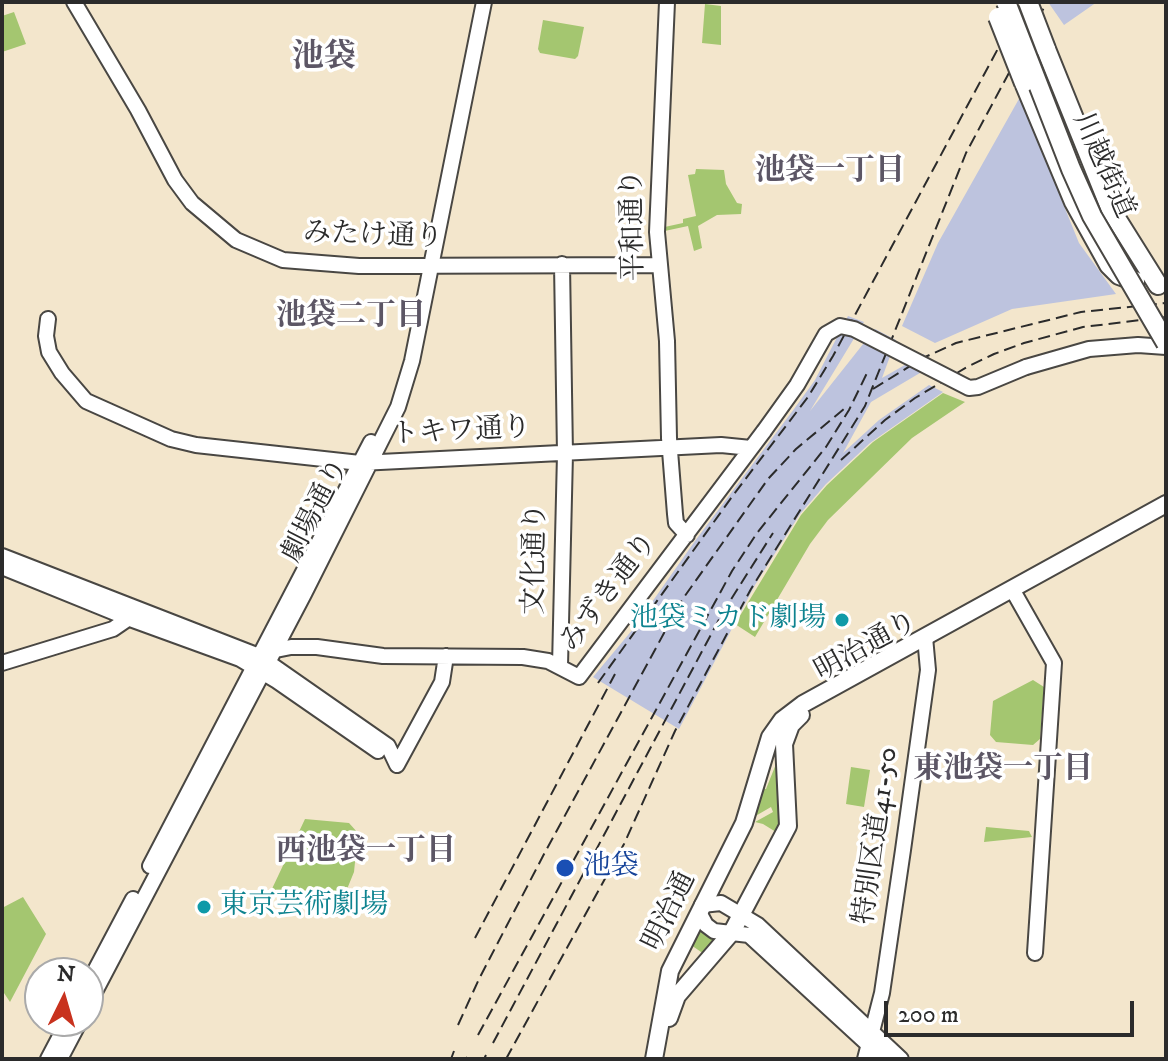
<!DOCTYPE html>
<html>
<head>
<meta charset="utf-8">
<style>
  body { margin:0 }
  #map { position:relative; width:1168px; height:1061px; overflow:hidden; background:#f3e6cc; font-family:"IM FELL DW Pica",serif }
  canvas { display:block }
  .frame { position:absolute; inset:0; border:4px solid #2b2b2b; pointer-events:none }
  .north { position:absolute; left:24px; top:957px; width:80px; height:80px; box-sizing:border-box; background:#fff; border:2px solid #aaa; border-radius:50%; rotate:5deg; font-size:22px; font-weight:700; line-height:32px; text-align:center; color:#2b2b2b }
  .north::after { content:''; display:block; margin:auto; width:28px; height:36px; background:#c8321e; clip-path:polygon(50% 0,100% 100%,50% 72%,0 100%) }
  .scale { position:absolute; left:884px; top:1001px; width:250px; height:36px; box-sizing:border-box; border:4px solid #2b2b2b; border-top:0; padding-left:10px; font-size:24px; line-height:28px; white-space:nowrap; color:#2b2b2b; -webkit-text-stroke:6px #fff; paint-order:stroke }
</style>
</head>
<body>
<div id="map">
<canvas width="1168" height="1061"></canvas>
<div class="frame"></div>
<div class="north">N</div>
<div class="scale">200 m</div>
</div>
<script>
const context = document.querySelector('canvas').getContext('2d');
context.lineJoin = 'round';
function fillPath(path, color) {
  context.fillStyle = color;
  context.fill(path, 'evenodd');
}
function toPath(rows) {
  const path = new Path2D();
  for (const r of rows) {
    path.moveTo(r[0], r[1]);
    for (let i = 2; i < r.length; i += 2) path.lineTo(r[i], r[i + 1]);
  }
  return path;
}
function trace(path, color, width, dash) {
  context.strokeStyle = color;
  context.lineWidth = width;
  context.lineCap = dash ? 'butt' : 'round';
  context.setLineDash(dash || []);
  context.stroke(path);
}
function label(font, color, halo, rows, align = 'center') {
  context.font = font + ' "IM FELL DW Pica","Noto Serif JP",serif';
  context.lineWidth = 7;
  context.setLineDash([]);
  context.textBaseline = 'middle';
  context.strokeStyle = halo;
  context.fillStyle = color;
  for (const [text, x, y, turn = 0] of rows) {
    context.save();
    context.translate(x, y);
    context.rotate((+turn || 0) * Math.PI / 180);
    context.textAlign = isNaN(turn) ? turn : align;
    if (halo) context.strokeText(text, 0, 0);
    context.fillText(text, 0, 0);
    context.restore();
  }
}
const industrial = toPath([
  [1048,2,1097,2,1064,25],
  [1020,97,1079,243,1116,294,1012,309,935,343,902,326,938,243],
  [848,316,864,322,810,411,875,329,896,340,882,378,924,354,930,367,871,402,843,453,879,420,929,385,943,392,870,443,826,484,800,514,755,585,679,729,593,677,633,629,695,541,794,409,815,380]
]);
const green = toPath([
  [705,4,721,6,721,45,702,43],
  [14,12,26,44,2,52,2,16],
  [543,20,584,27,578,56,575,59,540,53,538,49],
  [696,169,724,170,726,184,737,203,742,204,741,214,717,215,698,226,702,248,694,251,688,226,660,232,660,228,683,223,683,219,696,216,688,175,695,174],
  [943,393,965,402,912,438,828,520,810,544,755,637,735,624,801,515,827,485,873,442],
  [1033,680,1044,687,1040,739,1033,745,996,742,990,735,993,701],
  [778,759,781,822,776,832,763,824,755,822,773,812,771,807,752,818,759,788,766,789],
  [851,767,870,770,864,807,846,804],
  [305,819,349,823,358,833,354,872,343,899,270,893],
  [986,827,1029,831,1032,837,984,842],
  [23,897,46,934,10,1002,2,990,2,908],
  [699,928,718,937,704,954,691,945]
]);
const secondary = toPath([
  [74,2,138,110,175,180,192,203,236,240,283,260,359,266,660,265],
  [667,2,657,232,667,341,669,438,675,514,676,523,687,535],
  [48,319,46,336,49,352,62,373,86,401,171,439,196,445,360,463,721,445,751,448],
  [1026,367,1089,349,1138,345,1166,347],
  [2,556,259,656,388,746,397,765],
  [2,567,130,619,240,659,277,681,378,751],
  [1016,596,1054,663,1035,953],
  [271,651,291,647,317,647,383,656,523,657,548,661,579,677,764,431],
  [2,663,113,629,132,616],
  [560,666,565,454,562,264],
  [397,765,442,682,446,656],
  [150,866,371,442],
  [702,905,721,903,758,925,901,1059],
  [699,912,706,925,714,931,749,935,884,1059],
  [88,984,133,899],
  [88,1005,304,594,398,407,412,361,484,2],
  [48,1059,68,1021],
  [60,1059,80,1021],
  [865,1059,882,993,903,850,928,670,925,637]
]);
const primary = toPath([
  [669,1018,677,996,732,932,788,826,784,744,791,725,801,715],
  [654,1059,670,971,744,823,770,737,782,720,803,704,1166,504]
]);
const highway = toPath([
  [1046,49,1111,210,1158,285],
  [1025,85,1074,202,1109,265,1119,275,1135,281]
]);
const rail = toPath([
  [873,389,923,358,956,343,1081,312,1166,303],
  [841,460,885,420,915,398,967,367,994,354,1024,343,1083,327,1166,317],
  [598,683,734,494,808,397,833,356,1023,2],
  [475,938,615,674],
  [458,1025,479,979,543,856,682,600,768,479,796,449,844,409],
  [478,1035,732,571,757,533,826,447,849,410,868,371],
  [493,1043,723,612,773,533],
  [451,1059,454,1051],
  [466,1059,467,1057],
  [484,1059,486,1055],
  [506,1059,624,844,675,731,751,589,865,406,966,153,1047,2]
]);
const secondaryBridge = toPath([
  [764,431,797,385,826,334,840,326,854,329,969,388,978,387,1026,367]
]);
const highwayBridge = toPath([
  [1006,2,1071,169,1092,216,1166,343],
  [1028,2,1046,49],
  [998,17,1024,83]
]);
const markers = [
  [842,620,8,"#0f9aa8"],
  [565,868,10,"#1a4fb4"],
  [204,907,8,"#0f9aa8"]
];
const streetNames = [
  ["川越街道",1102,166,66],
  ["平和通り",635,225,-91],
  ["みたけ通り",373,237,2],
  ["トキワ通り",461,433,-3],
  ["劇場通り",317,511,-63],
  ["文化通り",537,559,-89],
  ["みずき通り",610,593,-53],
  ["明治通り",867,648,-29],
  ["特別区道41-50",878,836,-82],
  ["明治通",671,912,-64]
];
const cultureNames = [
  ["池袋ミカド劇場",826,620],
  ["東京芸術劇場",220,907,"left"]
];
const transitNames = [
  ["池袋",583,868]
];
const neighbourhoodNames = [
  ["池袋一丁目",830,173],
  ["池袋二丁目",351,318],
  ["東池袋一丁目",1003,771],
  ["西池袋一丁目",366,853]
];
const quarterNames = [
  ["池袋",324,59]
];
fillPath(industrial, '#bdc3de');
fillPath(green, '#a4c670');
trace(secondary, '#494743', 18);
trace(primary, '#494743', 20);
trace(highway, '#494743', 22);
trace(secondary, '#fff', 14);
trace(primary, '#fff', 16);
trace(highway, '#fff', 18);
trace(rail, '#2b2b2b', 2, [12, 6]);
trace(secondaryBridge, '#494743', 18, []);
trace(highwayBridge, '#494743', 22, []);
trace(secondaryBridge, '#fff', 14);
trace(highwayBridge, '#fff', 18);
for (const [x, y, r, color] of markers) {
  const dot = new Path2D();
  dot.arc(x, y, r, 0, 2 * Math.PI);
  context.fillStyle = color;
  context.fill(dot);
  trace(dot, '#fff', 3);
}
label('28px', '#2b2b2b', '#fff', streetNames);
label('28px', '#0d838f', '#fff', cultureNames, 'right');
label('28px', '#164399', '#fff', transitNames, 'left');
label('bold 30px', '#5c5665', '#fff', neighbourhoodNames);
label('bold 32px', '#5c5665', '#fff', quarterNames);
</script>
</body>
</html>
